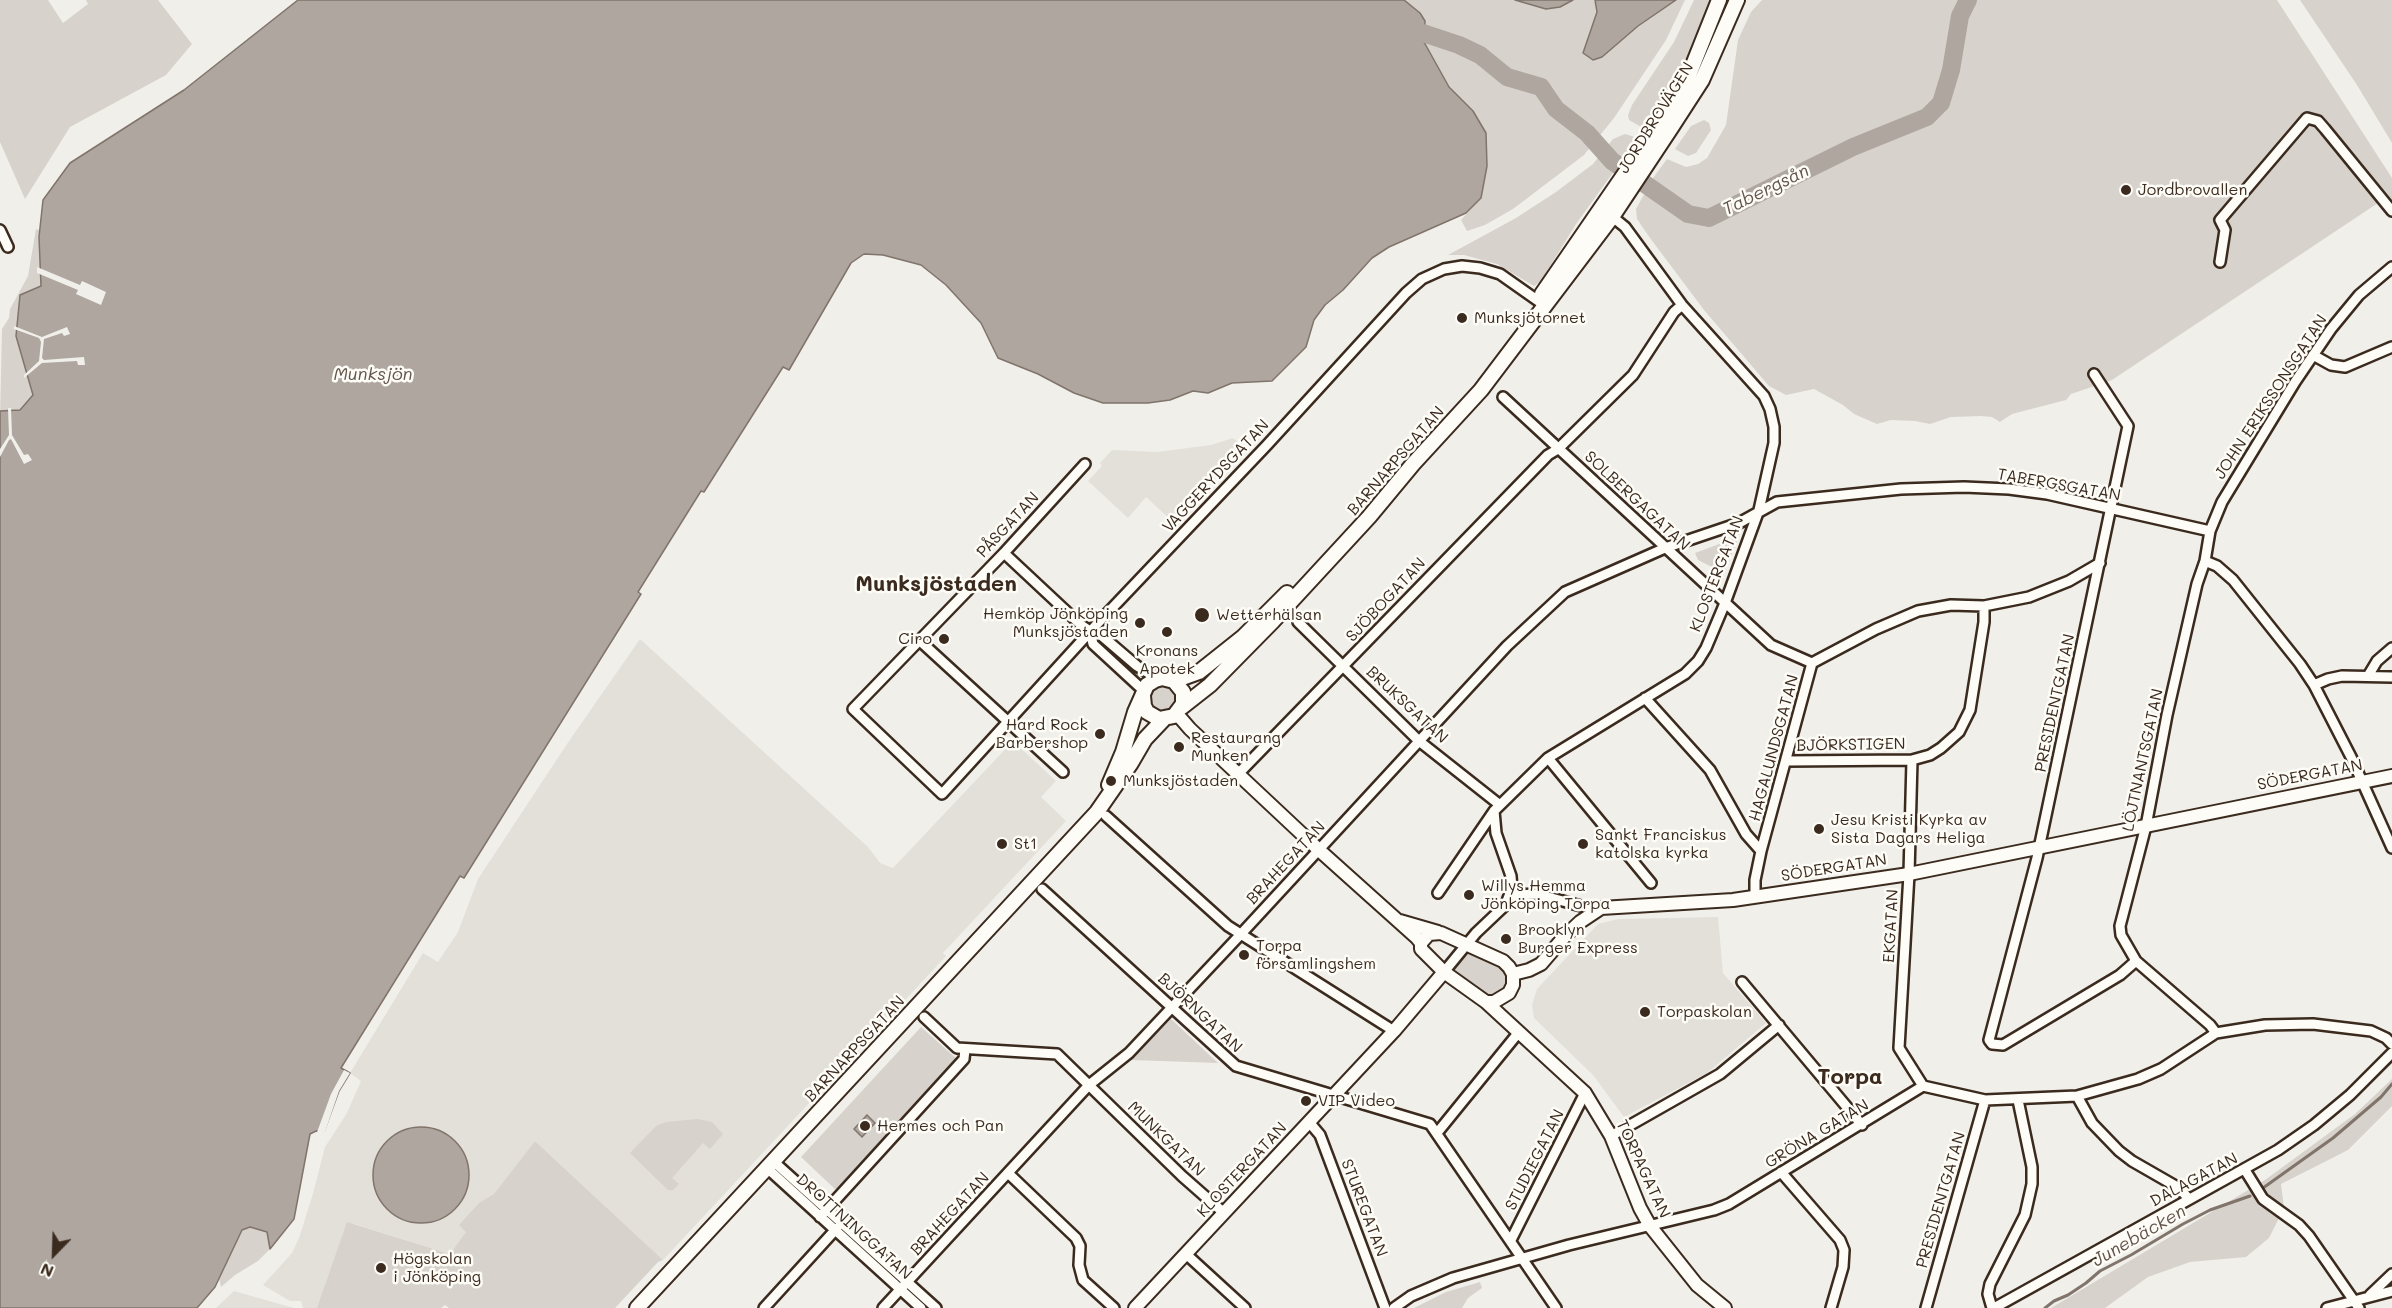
<!DOCTYPE html>
<html>
<head>
<meta charset="utf-8">
<style>
  body { margin:0 }
  #map { position:relative; width:2392px; height:1308px; overflow:hidden; background:#f1efea; font-family:Mali,sans-serif }
  canvas { display:block }
  .north { position:absolute; left:24px; top:1224px; width:60px; height:60px; -webkit-text-stroke:4px #fdfcf7; paint-order:stroke; rotate:203deg; font-size:16px; font-weight:700; line-height:24px; text-align:center; color:#3b2a1e }
  .north::after { content:''; display:block; margin:auto; width:21px; height:27px; background:#3b2a1e; clip-path:polygon(50% 0,100% 100%,50% 72%,0 100%) }
</style>
</head>
<body>
<div id="map">
<canvas width="2392" height="1308"></canvas>
<div class="north">N</div>
</div>
<script>
const context = document.querySelector('canvas').getContext('2d');
context.lineJoin = 'round';
function fillPath(path, color) {
  context.fillStyle = color;
  context.fill(path, 'evenodd');
}
function toPath(rows) {
  const path = new Path2D();
  for (const r of rows) {
    if (r.length === 3) {
      path.moveTo(r[0] + r[2], r[1]);
      path.arc(r[0], r[1], r[2], 0, 2 * Math.PI);
      continue;
    }
    path.moveTo(r[0], r[1]);
    for (let i = 2; i < r.length; i += 2) path.lineTo(r[i], r[i + 1]);
  }
  return path;
}
function trace(path, color, width, dash) {
  context.strokeStyle = color;
  context.lineWidth = width;
  context.lineCap = dash ? 'butt' : 'round';
  context.setLineDash(dash || []);
  context.stroke(path);
}
function label(font, color, halo, rows, align = 'center') {
  context.font = font + ' Mali,sans-serif';
  context.lineWidth = 5;
  context.setLineDash([]);
  context.textBaseline = 'middle';
  context.strokeStyle = halo;
  context.fillStyle = color;
  for (const [text, x, y, turn = 0] of rows) {
    context.save();
    context.translate(x, y);
    context.rotate((+turn || 0) * Math.PI / 180);
    context.textAlign = isNaN(turn) ? turn : align;
    if (halo) context.strokeText(text, 0, 0);
    context.fillText(text, 0, 0);
    context.restore();
  }
}
const built = toPath([
  [1233,438,1243,447,1172,521,1146,497,1128,518,1088,481,1102,466,1100,463,1112,450,1157,452,1211,445],
  [640,639,868,847,880,863,893,868,1013,741,1056,781,1041,797,1066,821,943,953,946,956,663,1260,535,1141,450,1254,351,1223,441,1308,303,1308,301,1301,290,1301,263,1285,292,1253,299,1238,312,1197,325,1147,347,1113,361,1081,350,1073,423,953,438,962,458,932,478,879,567,744],
  [1718,917,1723,973,1766,1023,1707,1073,1624,1117,1593,1075,1534,1018,1532,1005,1537,989,1598,924,1618,919],
  [234,1291,294,1308,216,1308]
]);
const green = toPath([
  [0,0,48,0,63,23,88,4,86,0,158,0,192,44,166,75,70,127,25,199,0,142],
  [1404,0,1515,0,1527,4,1567,4,1573,0,1595,0,1598,7,1593,25,1593,60,1602,57,1638,26,1676,0,1685,0,1666,40,1614,118,1584,155,1513,209,1485,225,1467,231,1461,220,1481,198,1473,111,1449,87,1424,42,1420,13],
  [1694,0,1712,0,1689,57,1643,128,1629,120,1628,115,1632,105,1674,42],
  [1762,0,2277,0,2392,178,2392,204,2387,197,2112,380,2071,394,2066,400,2012,414,2000,422,1992,417,1981,416,1951,417,1930,424,1915,421,1891,420,1877,424,1854,414,1843,405,1814,389,1786,395,1769,386,1704,310,1650,238,1637,219,1636,209,1653,178,1667,159,1686,167,1698,164,1707,158,1726,125,1738,40,1751,12],
  [2300,0,2392,0,2392,143,2357,85],
  [1704,120,1709,123,1711,130,1696,153,1688,156,1675,149,1691,126],
  [1625,134,1638,138,1576,224,1541,281,1534,286,1497,264,1464,255,1448,255,1516,218,1556,192,1593,164,1613,139],
  [36,229,49,234,90,398,0,419,2,329,9,318,10,309,28,276],
  [1733,539,1737,541,1724,573,1698,560,1695,553],
  [1161,683,1175,689,1178,699,1175,708,1161,714,1150,706,1150,691],
  [1470,952,1499,965,1504,970,1507,980,1505,987,1495,995,1487,995,1479,991,1454,970],
  [1171,1019,1218,1063,1131,1060],
  [921,1027,957,1059,836,1190,801,1157],
  [2392,1079,2392,1106,2348,1150,2281,1184,2284,1208,2269,1238,2246,1257,2190,1262,2148,1277,2105,1308,2051,1308,2265,1180,2355,1114],
  [698,1119,712,1122,723,1134,710,1149,703,1143,672,1178,679,1184,673,1190,668,1190,630,1153,656,1126,666,1122],
  [535,1141,663,1260,658,1262,615,1308,449,1308,445,1305,441,1308,317,1308,347,1222,450,1254,466,1232,459,1225,479,1203,494,1194],
  [250,1227,267,1232,270,1249,258,1261,235,1275,221,1287,219,1278,242,1230],
  [1480,1282,1482,1288,1468,1298,1462,1308,1414,1308,1446,1292]
]);
const water = toPath([
  [298,0,1404,0,1420,13,1425,21,1424,42,1449,87,1473,111,1486,133,1487,166,1481,198,1466,213,1389,247,1372,258,1343,290,1325,305,1314,320,1306,347,1272,381,1232,383,1208,393,1193,391,1170,400,1148,403,1103,403,1074,393,1038,374,998,358,981,323,946,285,921,265,883,255,864,254,851,263,789,370,783,367,704,492,701,491,638,592,641,594,464,878,460,876,341,1068,350,1073,339,1091,324,1132,316,1131,310,1134,294,1219,270,1249,267,1232,250,1227,242,1230,215,1287,197,1308,0,1308,0,411,20,410,33,395,16,336,20,295,41,286,39,237,43,200,70,163,184,90,298,0],
  [1515,0,1573,0,1560,7,1546,9,1515,0],
  [1595,0,1676,0,1638,26,1602,57,1593,60,1583,53,1597,12,1595,0],
  [867,1115,875,1123,862,1137,854,1129,867,1115],
  [421,1175,48]
]);
const pier = toPath([
  [37,267,80,285,82,281,106,292,101,305,76,294,78,290,37,273],
  [14,326,42,337,67,327,70,334,64,336,62,333,44,339,42,358,44,360,84,357,85,365,78,365,77,361,42,363,24,378,24,375,39,361,41,342,39,338,14,329],
  [8,408,11,408,12,435,24,455,28,454,32,460,24,464,11,439,9,440,0,457,0,449,9,435],
  [344,1070,350,1073,339,1091,324,1135,316,1135,331,1094]
]);
const stream = toPath([
  [2263,1188,2333,1138,2381,1097,2392,1084],
  [2045,1308,2054,1301,2068,1295,2086,1283,2100,1271,2131,1255,2183,1224,2210,1210,2250,1196]
]);
const river = toPath([
  [1423,33,1459,45,1480,55,1507,77,1541,87,1556,109,1587,133,1612,161,1688,214,1709,218,1853,147,1927,117,1941,103,1951,70,1960,16,1968,0]
]);
const minor = toPath([
  [0,230,8,247],
  [2220,262,2225,230,2220,220,2307,118,2318,121,2325,129,2392,211],
  [2313,355,2331,365,2345,367,2392,347],
  [2094,374,2128,426,2037,858,1989,1040,1992,1044,2003,1045,2120,975,2136,961],
  [1503,397,1771,645,1812,663],
  [1085,464,1004,553,853,709,942,794,1098,623,1267,445,1406,293,1422,279,1444,269,1462,266,1480,268,1500,274,1544,305],
  [1004,553,1081,625,1090,631,1102,636,1137,666,1158,679],
  [2205,561,2217,566,2233,580,2300,664,2314,685,2351,757,2392,848],
  [1298,622,1419,741,1500,805],
  [1090,631,1093,644,1144,691],
  [919,640,1063,772],
  [2368,676,2377,661,2392,648],
  [2314,685,2328,679,2342,676,2392,677],
  [1645,698,1710,770,1746,834,1761,851],
  [1548,758,1651,883],
  [1912,760,1909,874,1899,1048,1923,1086],
  [1786,761,1912,760,1930,755,1941,748,1959,732,1970,710,1984,622,1984,606],
  [1238,774,1548,455,1558,449,1633,375,1674,312,1682,305],
  [1494,811,1496,833,1511,876,1512,888,1507,901],
  [1106,816,1228,926,1394,1031],
  [1042,889,1236,1066,1430,1124,1556,1308],
  [1438,893,1494,811,1548,758,1685,674,1698,661,1706,648,1725,603,1759,510,1774,443,1774,427,1770,409,1764,396,1682,305,1625,227,1609,214],
  [1755,897,1755,880,1761,851,1812,663,1876,629,1918,611,1951,605,1984,606,2029,597,2069,581,2100,563],
  [1444,972,1476,933,1516,895,1537,894,1581,906,1601,908],
  [1742,982,1862,1125],
  [924,1017,957,1048,1057,1054,1182,1176,1224,1213],
  [2216,1033,2210,1025,2136,961,2121,935,2120,926,2146,826,2167,715,2197,584,2205,561,2210,531,2222,502,2295,382,2331,329,2359,295,2392,267],
  [2077,1096,2092,1123,2119,1151,2132,1161,2179,1188,2189,1199],
  [1309,1122,1320,1135,1385,1308],
  [1437,1133,1519,1032],
  [1611,1136,1720,1074,1779,1025],
  [773,1161,936,1308],
  [767,1168,921,1308],
  [2245,1170,2263,1199,2299,1225,2309,1236,2359,1308],
  [1781,1172,1840,1240,1844,1250,1843,1267,1831,1308],
  [1008,1173,1076,1238,1080,1246,1079,1265,1083,1280,1114,1308],
  [820,1217,964,1059,965,1049],
  [1511,1240,1585,1093],
  [1186,1254,1245,1308],
  [2370,1295,2392,1274],
  [764,1308,837,1228],
  [883,1308,1089,1085,1129,1053,1241,934,1507,646,1565,592,1665,548,1739,523,1777,502,1901,489,1964,487,2009,489,2047,494,2210,531],
  [1394,1308,1411,1296,1453,1278,1569,1245,1714,1210,1729,1204,1923,1086,1985,1100,2077,1096,2138,1079,2161,1069,2216,1033,2265,1025,2313,1024,2371,1031,2386,1038,2392,1044],
  [1926,1308,1985,1100],
  [1992,1308,1988,1294,1990,1284,2025,1215,2032,1184,2032,1167,2018,1100],
  [1994,1308,2278,1150,2314,1125,2350,1095,2392,1053],
  [2327,1308,2392,1291]
]);
const tertiary = toPath([
  [1177,714,1190,729,1319,850,1416,937,1421,943],
  [1400,921,1438,932],
  [1441,933,1503,961,1509,967,1513,974,1513,985,1509,993,1494,1002,1486,1002,1444,972,1421,949,1421,943,1429,934,1441,933],
  [1513,974,1529,970,1541,964,1565,936,1580,922,1601,908,1733,900,1909,874,2392,776],
  [1486,1002,1585,1093,1611,1136,1640,1208,1650,1226,1697,1285,1725,1308],
  [1135,1308,1394,1031,1444,972]
]);
const secondary = toPath([
  [1542,294,1659,124,1689,75,1719,0],
  [1174,681,1199,672,1243,637,1287,593],
  [1182,707,1210,685,1273,621,1369,517,1413,464,1481,390,1612,217,1671,128,1702,80,1737,0],
  [1109,785,1123,752,1135,712,1147,685,1155,680,1162,678,1174,681,1183,692,1183,704,1174,716,1159,719,1147,712,1144,706,1143,696],
  [637,1308,1097,812,1131,763,1145,739,1163,720]
]);
const markers = [
  [2126,190,6,"#3b2a1e"],
  [1462,318,6,"#3b2a1e"],
  [1202,615,8,"#3b2a1e"],
  [1140,623,6,"#3b2a1e"],
  [1167,632,6,"#3b2a1e"],
  [944,639,6,"#3b2a1e"],
  [1100,734,6,"#3b2a1e"],
  [1179,747,6,"#3b2a1e"],
  [1111,781,6,"#3b2a1e"],
  [1819,829,6,"#3b2a1e"],
  [1002,844,6,"#3b2a1e"],
  [1583,844,6,"#3b2a1e"],
  [1469,895,6,"#3b2a1e"],
  [1506,939,6,"#3b2a1e"],
  [1244,955,6,"#3b2a1e"],
  [1645,1012,6,"#3b2a1e"],
  [1306,1101,6,"#3b2a1e"],
  [865,1126,6,"#3b2a1e"],
  [381,1268,6,"#3b2a1e"]
];
const streetNames = [
  ["JORDBROVÄGEN",1656,118,-58],
  ["JOHN ERIKSSONSGATAN",2271,397,-57],
  ["BARNARPSGATAN",1396,461,-49],
  ["VAGGERYDSGATAN",1216,476,-47],
  ["TABERGSGATAN",2059,485,10],
  ["SOLBERGAGATAN",1637,501,43],
  ["PÅSGATAN",1008,525,-47],
  ["KLOSTERGATAN",1717,574,-69],
  ["SJÖBOGATAN",1386,600,-47],
  ["PRESIDENTGATAN",2055,703,-78],
  ["BRUKSGATAN",1407,705,43],
  ["BJÖRKSTIGEN",1851,745,-1],
  ["HAGALUNDSGATAN",1774,748,-75],
  ["LÖJTNANTSGATAN",2143,760,-78],
  ["SÖDERGATAN",2310,775,-11],
  ["BRAHEGATAN",1286,863,-47],
  ["SÖDERGATAN",1834,868,-9],
  ["EKGATAN",1891,926,-87],
  ["BJÖRNGATAN",1200,1013,43],
  ["BARNARPSGATAN",855,1049,-47],
  ["GRÖNA GATAN",1817,1134,-31],
  ["MUNKGATAN",1166,1139,44],
  ["STUDIEGATAN",1535,1160,-63],
  ["TORPAGATAN",1643,1169,65],
  ["KLOSTERGATAN",1242,1170,-47],
  ["DALAGATAN",2194,1180,-28],
  ["PRESIDENTGATAN",1941,1200,-74],
  ["STUREGATAN",1364,1208,69],
  ["BRAHEGATAN",950,1214,-47],
  ["DROTTNINGGATAN",854,1227,42]
];
const poiNames = [
  ["Jordbrovallen",2138,190],
  ["Munksjötornet",1474,318],
  ["Hemköp Jönköping",1128,614,"right"],
  ["Munksjöstaden",1128,632,"right"],
  ["Wetterhälsan",1216,615],
  ["Ciro",932,639,"right"],
  ["Kronans",1167,651,"center"],
  ["Apotek",1167,669,"center"],
  ["Hard Rock",1088,725,"right"],
  ["Barbershop",1088,743,"right"],
  ["Restaurang",1191,738],
  ["Munken",1191,756],
  ["Munksjöstaden",1123,781],
  ["Jesu Kristi Kyrka av",1831,820],
  ["Sista Dagars Heliga",1831,838],
  ["Sankt Franciskus",1595,835],
  ["katolska kyrka",1595,853],
  ["St1",1014,844],
  ["Willys Hemma",1481,886],
  ["Jönköping Torpa",1481,904],
  ["Brooklyn",1518,930],
  ["Burger Express",1518,948],
  ["Torpa",1256,946],
  ["församlingshem",1256,964],
  ["Torpaskolan",1657,1012],
  ["VIP Video",1318,1101],
  ["Hermes och Pan",877,1126],
  ["Högskolan",393,1259],
  ["i Jönköping",393,1277]
];
const waterNames = [
  ["Tabergsån",1766,190,-26],
  ["Munksjön",373,374],
  ["Junebäcken",2139,1236,-30]
];
const districtNames = [
  ["Munksjöstaden",936,584],
  ["Torpa",1850,1077]
];
fillPath(built, '#e3e0da');
fillPath(green, '#d7d2cc');
fillPath(water, '#aea69f');
trace(water, '#80746b', 1.5);
fillPath(pier, '#f1efea');
trace(stream, '#80746b', 3);
trace(river, '#aea69f', 18);
trace(minor, '#3b2a1e', 14);
trace(tertiary, '#3b2a1e', 16);
trace(secondary, '#3b2a1e', 18);
trace(minor, '#fdfcf7', 9);
trace(tertiary, '#fdfcf7', 12);
trace(secondary, '#fdfcf7', 14);
for (const [x, y, r, color] of markers) {
  const dot = new Path2D();
  dot.arc(x, y, r, 0, 2 * Math.PI);
  context.fillStyle = color;
  context.fill(dot);
  trace(dot, '#fdfcf7', 2);
}
label('16px', '#3b2a1e', '#fdfcf7', streetNames);
label('16px', '#3b2a1e', '#fdfcf7', poiNames, 'left');
label('italic 18px', '#63554b', '#fdfcf7', waterNames);
label('bold 22px', '#3b2a1e', '#fdfcf7', districtNames);
</script>
</body>
</html>
